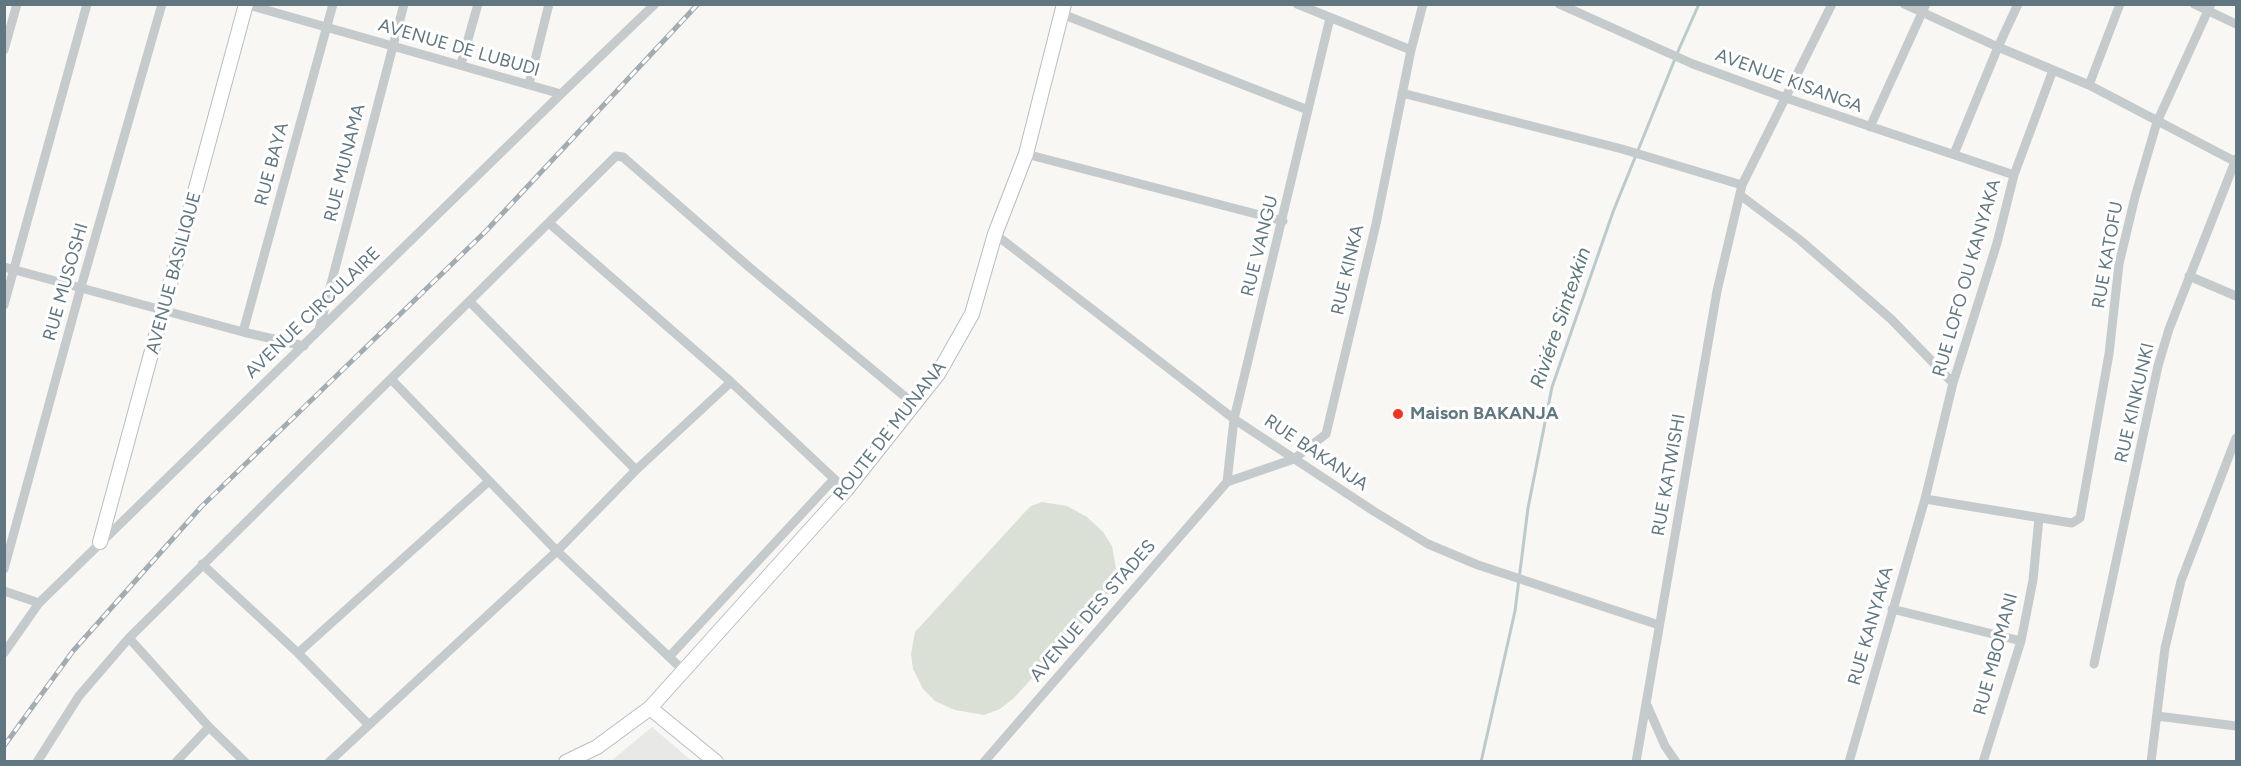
<!DOCTYPE html>
<html>
<head>
<meta charset="utf-8">
<style>
  body { margin:0 }
  #map { position:relative; width:2241px; height:766px; overflow:hidden; background:#f8f7f4; font-family:Figtree,sans-serif }
  canvas { display:block }
  .frame { position:absolute; inset:0; border:6px solid #607781; pointer-events:none }
</style>
</head>
<body>
<div id="map">
<canvas width="2241" height="766"></canvas>
<div class="frame"></div>
</div>
<script>
const context = document.querySelector('canvas').getContext('2d');
context.lineJoin = 'round';
function fillPath(path, color) {
  context.fillStyle = color;
  context.fill(path, 'evenodd');
}
function toPath(rows) {
  const path = new Path2D();
  for (const r of rows) {
    path.moveTo(r[0], r[1]);
    for (let i = 2; i < r.length; i += 2) path.lineTo(r[i], r[i + 1]);
  }
  return path;
}
function trace(path, color, width, dash) {
  context.strokeStyle = color;
  context.lineWidth = width;
  context.lineCap = dash ? 'butt' : 'round';
  context.setLineDash(dash || []);
  context.stroke(path);
}
function label(font, color, halo, rows, align = 'center') {
  context.font = font + ' Figtree,sans-serif';
  context.lineWidth = 6;
  context.setLineDash([]);
  context.textBaseline = 'middle';
  context.strokeStyle = halo;
  context.fillStyle = color;
  for (const [text, x, y, turn = 0] of rows) {
    context.save();
    context.translate(x, y);
    context.rotate((+turn || 0) * Math.PI / 180);
    context.textAlign = isNaN(turn) ? turn : align;
    if (halo) context.strokeText(text, 0, 0);
    context.fillText(text, 0, 0);
    context.restore();
  }
}
const built = toPath([
  [652,727,692,761,611,761]
]);
const green = toPath([
  [1042,502,1067,506,1087,517,1103,532,1112,546,1116,569,1113,589,1014,698,1000,709,984,715,955,710,935,701,923,689,913,669,911,654,915,632,1024,513,1031,506]
]);
const stream = toPath([
  [1481,762,1515,611,1528,508,1552,387,1613,212,1679,49,1699,4]
]);
const street = toPath([
  [245,4,561,94],
  [1297,4,1411,50],
  [1559,4,1693,64,1786,98,2014,175],
  [1904,4,1998,47,2089,85,2236,162],
  [2194,4,2236,24],
  [1062,14,1308,110],
  [4,50,17,4],
  [461,64,478,4],
  [529,84,549,4],
  [2089,85,2120,4],
  [1402,93,1622,149,1742,185],
  [1870,127,1926,4],
  [1026,154,1283,221],
  [1954,154,1998,47,2018,4],
  [1740,195,1800,240,1891,319,1953,383],
  [549,223,731,382,846,490],
  [995,234,1234,419,1375,512,1428,544,1478,565,1659,625],
  [4,267,243,332,304,346],
  [2189,276,2236,296],
  [470,302,636,470],
  [4,305,87,4],
  [319,330,404,4],
  [243,332,333,4],
  [391,379,557,551,684,671],
  [1227,482,1234,419,1330,18],
  [1925,499,2072,523,2080,518,2109,354,2119,264,2135,197,2157,122,2211,4],
  [202,564,298,653,369,725],
  [4,569,81,287,162,4],
  [4,591,39,603],
  [1892,609,2021,641],
  [129,638,209,727,245,762],
  [4,653,39,603,561,94,655,4],
  [298,653,488,482],
  [669,657,834,479],
  [2094,664,2158,366,2169,329,2236,159],
  [1647,705,1665,746,1676,762],
  [2157,716,2236,726],
  [37,762,79,696,129,638,616,156,623,157,749,267,915,405],
  [176,762,209,727],
  [329,762,557,551,636,470,731,382],
  [984,762,1227,482,1294,459,1326,434,1376,224,1411,50,1423,4],
  [1636,762,1717,291,1742,185,1832,4],
  [1849,762,1925,499,1953,383,1997,243,2014,175,2053,70],
  [1983,762,2021,641,2033,580,2039,518],
  [2151,762,2165,648,2181,581,2236,438]
]);
const secondary = toPath([
  [100,542,246,4],
  [650,708,716,762],
  [566,762,597,747,650,708,846,490,938,374,972,314,995,234,1026,154,1064,4]
]);
const rail = toPath([
  [4,746,73,651,201,507,486,231,698,4]
]);
const markers = [
  [1398,414,6,"#ef351d"]
];
const streetNames = [
  ["AVENUE DE LUBUDI",459,48,16],
  ["AVENUE KISANGA",1789,81,20],
  ["RUE MUNAMA",345,163,-76],
  ["RUE BAYA",272,164,-75],
  ["RUE VANGU",1260,246,-76],
  ["RUE KATOFU",2108,255,-80],
  ["RUE KINKA",1348,270,-77],
  ["AVENUE BASILIQUE",174,273,-75],
  ["RUE LOFO OU KANYAKA",1967,278,-74],
  ["RUE MUSOSHI",66,282,-74],
  ["AVENUE CIRCULAIRE",313,313,-44],
  ["RUE KINKUNKI",2135,403,-77],
  ["ROUTE DE MUNANA",890,431,-52],
  ["RUE BAKANJA",1316,453,34],
  ["RUE KATWISHI",1669,475,-80],
  ["AVENUE DES STADES",1093,611,-49],
  ["RUE KANYAKA",1871,626,-74],
  ["RUE MBOMANI",1996,654,-75]
];
const poiNames = [
  ["Maison BAKANJA",1410,414]
];
const waterNames = [
  ["Riviére Sintexkin",1561,318,-71]
];
fillPath(built, '#e8e9e7');
fillPath(green, '#dae0d5');
trace(stream, '#bbcacd', 3);
trace(secondary, '#b7bec1', 16);
trace(street, '#c5cacc', 9);
trace(secondary, '#fff', 14);
trace(rail, '#a3acb0', 5);
trace(rail, '#fff', 3, [9]);
for (const [x, y, r, color] of markers) {
  const dot = new Path2D();
  dot.arc(x, y, r, 0, 2 * Math.PI);
  context.fillStyle = color;
  context.fill(dot);
  trace(dot, '#fff', 2);
}
label('18px', '#607781', '#fff', streetNames);
label('bold 18px', '#607781', '#fff', poiNames, 'left');
label('italic 20px', '#5b777c', '#fff', waterNames);
</script>
</body>
</html>
